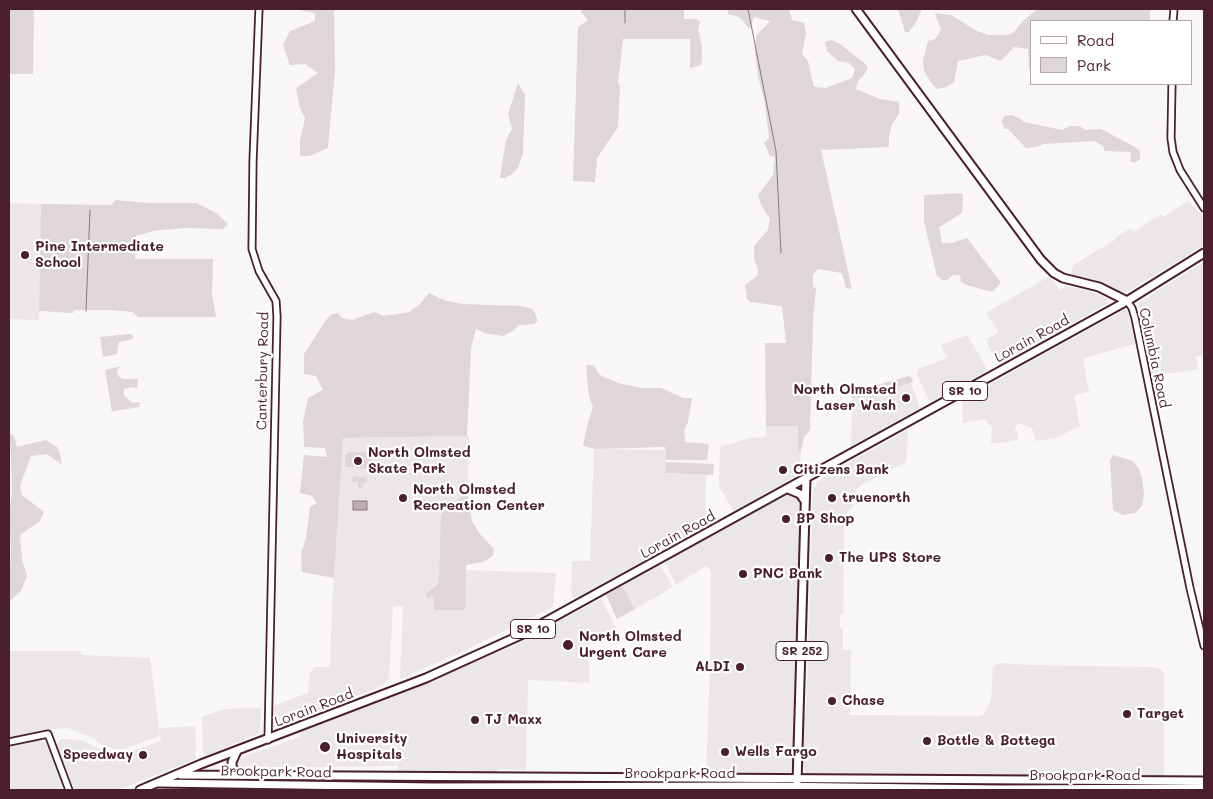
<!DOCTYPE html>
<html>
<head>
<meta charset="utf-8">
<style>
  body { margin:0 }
  #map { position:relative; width:1213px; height:799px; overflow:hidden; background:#f8f6f7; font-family:Mali,sans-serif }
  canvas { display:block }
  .frame { position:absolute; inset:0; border:10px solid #4a1f2b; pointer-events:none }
  .legend { position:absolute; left:1030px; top:20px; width:162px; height:65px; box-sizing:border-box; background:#fff; border:1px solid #b7a5aa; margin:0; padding:6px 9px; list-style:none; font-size:15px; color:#4a1f2b }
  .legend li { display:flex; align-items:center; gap:10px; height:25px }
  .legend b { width:25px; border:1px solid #b7a5aa }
</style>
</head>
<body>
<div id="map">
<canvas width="1213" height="799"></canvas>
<div class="frame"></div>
<ul class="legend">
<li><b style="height:6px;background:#fff"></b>Road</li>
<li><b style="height:14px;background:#ded6d9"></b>Park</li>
</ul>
</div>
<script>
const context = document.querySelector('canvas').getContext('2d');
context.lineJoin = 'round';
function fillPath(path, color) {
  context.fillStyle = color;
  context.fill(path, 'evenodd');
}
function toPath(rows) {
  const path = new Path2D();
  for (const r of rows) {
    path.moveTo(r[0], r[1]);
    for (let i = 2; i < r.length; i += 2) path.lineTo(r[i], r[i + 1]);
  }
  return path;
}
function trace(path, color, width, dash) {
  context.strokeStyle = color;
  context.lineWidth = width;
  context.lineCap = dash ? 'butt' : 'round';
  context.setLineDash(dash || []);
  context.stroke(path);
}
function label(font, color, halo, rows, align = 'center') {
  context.font = font + ' Mali,sans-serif';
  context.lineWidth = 4.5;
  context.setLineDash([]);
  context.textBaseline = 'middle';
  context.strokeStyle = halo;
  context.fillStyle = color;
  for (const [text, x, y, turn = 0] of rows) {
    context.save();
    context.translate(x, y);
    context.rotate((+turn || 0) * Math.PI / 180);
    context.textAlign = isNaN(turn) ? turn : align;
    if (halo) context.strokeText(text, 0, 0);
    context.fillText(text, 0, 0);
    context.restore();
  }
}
const built = toPath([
  [1188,201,1204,217,1203,246,1127,292,1119,291,1092,279,1071,275,1073,265,1115,240,1115,238,1131,228,1134,232,1161,214,1163,217],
  [9,203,41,204,39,320,9,319],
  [1204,262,1204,355,1196,356,1198,369,1152,376,1138,303],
  [1048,277,1052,280,1060,290,1066,286,1090,291,1108,299,1108,303,998,365,987,343,988,341,987,339,999,332,986,313],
  [1124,310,1128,311,1135,344,1083,358,1089,392,1074,395,1080,426,1055,438,1036,441,1032,428,1018,423,1014,431,1018,431,1018,440,1000,443,991,443,992,427,984,419,963,423,962,400],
  [967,335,988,370,930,402,917,375,918,369,947,358,941,345],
  [910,380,920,408,851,446,852,392],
  [766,426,798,426,798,451,801,451,800,474,734,511,719,487,720,447,750,438,766,437],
  [908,430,906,462,861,485,856,490,853,506,844,517,843,614,840,614,840,627,843,628,843,650,851,650,850,715,980,716,984,714,991,701,993,667,1000,663,1028,665,1150,667,1161,669,1164,674,1164,777,985,775,979,777,809,776,806,774,802,766,804,714,806,714,813,491,817,483,825,476],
  [469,436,466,570,556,573,553,607,466,650,400,679,403,606,393,607,389,678,382,686,272,728,273,706,308,693,310,673,314,667,330,667,332,607,343,438],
  [594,449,665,450,666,473,706,475,705,519,702,525,685,534,686,537,574,599,571,594,572,561,590,561],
  [790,493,796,494,800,501,793,769,786,777,706,775,710,666,711,571,706,566,676,585,665,562],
  [660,565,673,587,635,609,622,586],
  [601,599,617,630,590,638,589,683,528,680,526,770,498,769,497,774,426,773,397,774,396,702,396,766,239,768,238,763,240,758,300,737,300,732,393,697,515,645],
  [9,651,81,651,81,655,150,658,160,736,124,749,115,749,103,746,93,738,68,728,42,730,9,738],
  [241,708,260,708,261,711,260,733,205,756,203,752,202,717,221,710],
  [195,726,196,759,118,790,75,790,57,745,61,739,67,739,83,741,112,754,129,752,161,741,160,728],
  [37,741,45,742,48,746,65,790,9,790,9,747],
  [177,786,425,790,155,790]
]);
const green = toPath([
  [9,9,34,9,33,74,9,74],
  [300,9,334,9,335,70,328,148,309,156,300,156,300,141,305,118,300,108,296,88,318,73,305,64,290,65,283,45,290,31,315,21,315,13,299,10],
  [582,9,684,9,684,19,697,19,700,22,698,29,702,46,702,59,701,65,690,68,690,39,623,39,618,84,620,85,618,127,597,158,595,182,573,181,578,27,588,20,581,12],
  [728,9,789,9,792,20,804,23,806,34,802,54,808,61,814,87,826,88,852,78,855,69,849,63,838,61,827,51,825,42,831,40,840,44,868,66,866,72,858,81,856,89,880,99,899,102,899,114,892,124,889,137,889,147,821,150,852,289,846,288,842,273,818,269,813,274,813,287,816,288,813,320,810,430,804,437,801,451,798,452,798,426,766,426,765,343,786,343,782,306,750,302,747,299,745,285,757,276,758,270,754,259,754,246,768,230,770,219,761,205,758,195,773,175,775,157,770,156,764,143,769,138,765,104,758,76,755,52,756,36,770,21,754,17,750,29,739,17,728,14],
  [898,9,922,9,916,22,909,32,905,32],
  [1037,9,1150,9,1150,21,1032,21,1032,75,1029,69,1028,49,1014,47,1001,61,985,55,958,61,954,82,946,87,937,89,930,81,924,71,923,60,928,41,935,39,941,30,935,13,951,15,975,30,988,35,1007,35,1014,32,1023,21],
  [518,83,525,95,523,153,518,168,512,174,505,178,500,178,506,140,512,129,508,114],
  [1011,115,1019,118,1024,122,1062,130,1070,126,1079,126,1086,130,1101,129,1135,147,1140,151,1140,159,1136,162,1130,162,1131,152,1104,151,1104,147,1095,141,1043,144,1036,147,1026,148,1008,129,1005,129,1002,122,1004,116],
  [961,193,963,195,962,213,939,227,942,243,952,243,967,238,1001,283,992,292,967,285,961,282,960,275,953,275,947,280,942,280,937,276,924,221,924,195],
  [115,200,148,203,196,203,216,213,228,224,223,229,184,228,153,231,136,236,135,259,213,259,212,294,216,317,138,317,133,312,111,310,74,310,73,313,39,311,41,204,111,205],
  [429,293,444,300,462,304,521,306,533,309,538,321,533,324,519,325,514,330,503,336,484,333,476,329,471,348,467,436,343,438,334,578,302,572,301,554,306,538,310,507,317,503,312,496,300,493,304,455,327,457,325,448,304,447,303,421,308,398,323,390,316,376,304,374,304,354,326,320,332,314,338,313,342,318,352,320,374,312,384,316,409,312,420,304],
  [130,334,133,335,133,339,119,342,117,354,103,357,100,337],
  [586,365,593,365,600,375,618,383,641,388,661,388,683,398,692,398,688,422,684,431,685,442,709,444,707,460,666,460,665,447,594,449,583,446,588,422,593,407,589,397],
  [117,367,120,367,117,370,118,376,123,379,138,379,137,388,133,387,124,389,124,395,132,403,137,402,140,403,139,407,114,411,112,412,105,370],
  [909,376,912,378,913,382,899,386,897,392,892,390,872,397,866,396,852,398,852,386,854,385,868,390,884,383],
  [11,434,14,436,17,447,46,440,57,447,60,454,62,465,47,454,31,456,20,486,22,495,44,512,40,521,20,535,22,559,27,576,21,591,10,601,9,591,11,548,9,515,12,494,11,455,9,437],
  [349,452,372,452,372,468,357,469,356,467,345,467,345,456],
  [1113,455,1133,461,1139,469,1142,478,1144,494,1142,506,1135,513,1123,515,1113,510,1110,460],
  [665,462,714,464,713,475,666,473],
  [354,476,366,478,367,482,363,483,363,488,358,488,358,482,351,482],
  [467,492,472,521,480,534,494,549,493,556,483,562,466,565,465,610,434,610,434,596,427,598,426,594,439,583,441,514],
  [622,586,635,609,617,619,606,595]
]);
const water = toPath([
  [353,501,367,501,367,510,353,510,353,501]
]);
const stream = toPath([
  [625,9,625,23],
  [748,9,776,151,781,253],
  [86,311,90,210]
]);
const minor = toPath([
  [259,9,253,161,252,249,259,271,276,301,277,317,268,740],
  [1173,21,1174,9],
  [1172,84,1171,138,1173,152,1180,170,1204,208],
  [1127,301,1132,308,1135,318,1190,588,1204,646],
  [9,742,48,734,69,790]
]);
const major = toPath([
  [856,9,1041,260,1054,273,1063,278,1099,287,1127,301],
  [788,489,800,494,805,501],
  [237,751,232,762,232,767,239,775],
  [181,775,1204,781],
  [159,783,433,787,766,786,1000,789,1204,788],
  [797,783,806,478],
  [140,790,201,764,426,678,523,634,1127,301,1204,253]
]);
const markers = [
  [25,255,5,"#4a1f2b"],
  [906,398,5,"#4a1f2b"],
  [358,461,5,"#4a1f2b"],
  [783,470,5,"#4a1f2b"],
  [403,498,5,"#4a1f2b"],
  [832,498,5,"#4a1f2b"],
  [786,519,5,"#4a1f2b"],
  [829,558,5,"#4a1f2b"],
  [743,574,5,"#4a1f2b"],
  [568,645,6,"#4a1f2b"],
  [740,667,5,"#4a1f2b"],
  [832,701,5,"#4a1f2b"],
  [1127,714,5,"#4a1f2b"],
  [475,720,5,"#4a1f2b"],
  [927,741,5,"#4a1f2b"],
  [325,747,6,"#4a1f2b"],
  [725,752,5,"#4a1f2b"],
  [143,755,5,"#4a1f2b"]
];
const shields = [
  [965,391,45],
  [533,629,45],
  [802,651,52]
];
const shieldNames = [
  ["SR 10",965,391],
  ["SR 10",533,629],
  ["SR 252",802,651]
];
const poiNames = [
  ["Pine Intermediate",35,247],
  ["School",35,263],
  ["North Olmsted",896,390,"right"],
  ["Laser Wash",896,406,"right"],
  ["North Olmsted",368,453],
  ["Skate Park",368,469],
  ["Citizens Bank",793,470],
  ["North Olmsted",413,490],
  ["Recreation Center",413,506],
  ["truenorth",842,498],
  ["BP Shop",796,519],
  ["The UPS Store",839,558],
  ["PNC Bank",753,574],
  ["North Olmsted",579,637],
  ["Urgent Care",579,653],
  ["ALDI",730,667,"right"],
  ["Chase",842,701],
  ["Target",1137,714],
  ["TJ Maxx",485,720],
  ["University",336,739],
  ["Hospitals",336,755],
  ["Bottle & Bottega",937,741],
  ["Wells Fargo",735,752],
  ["Speedway",133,755,"right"]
];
const streetNames = [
  ["Lorain Road",1032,339,-29],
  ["Columbia Road",1154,358,78],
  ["Canterbury Road",263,371,-89],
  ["Lorain Road",678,535,-29],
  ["Lorain Road",314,708,-21],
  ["Brookpark Road",276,772,1],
  ["Brookpark Road",680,774],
  ["Brookpark Road",1085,776]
];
fillPath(built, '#ebe6e8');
fillPath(green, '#ded6d9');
fillPath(water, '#bdadb0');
trace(water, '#8f747b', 1);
trace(stream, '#8f747b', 1);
trace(minor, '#4a1f2b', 9);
trace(major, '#4a1f2b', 11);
trace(minor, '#fff', 5.5);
trace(major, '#fff', 7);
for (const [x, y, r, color] of markers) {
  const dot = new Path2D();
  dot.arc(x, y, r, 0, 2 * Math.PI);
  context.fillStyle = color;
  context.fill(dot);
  trace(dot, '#fff', 2);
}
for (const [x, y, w] of shields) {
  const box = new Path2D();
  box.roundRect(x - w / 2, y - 9.5, w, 19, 4);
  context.fillStyle = '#fff';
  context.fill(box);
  trace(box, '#4a1f2b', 1);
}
label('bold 12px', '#4a1f2b', null, shieldNames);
label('bold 14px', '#4a1f2b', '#fff', poiNames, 'left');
label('14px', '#4a1f2b', '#fff', streetNames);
</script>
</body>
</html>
